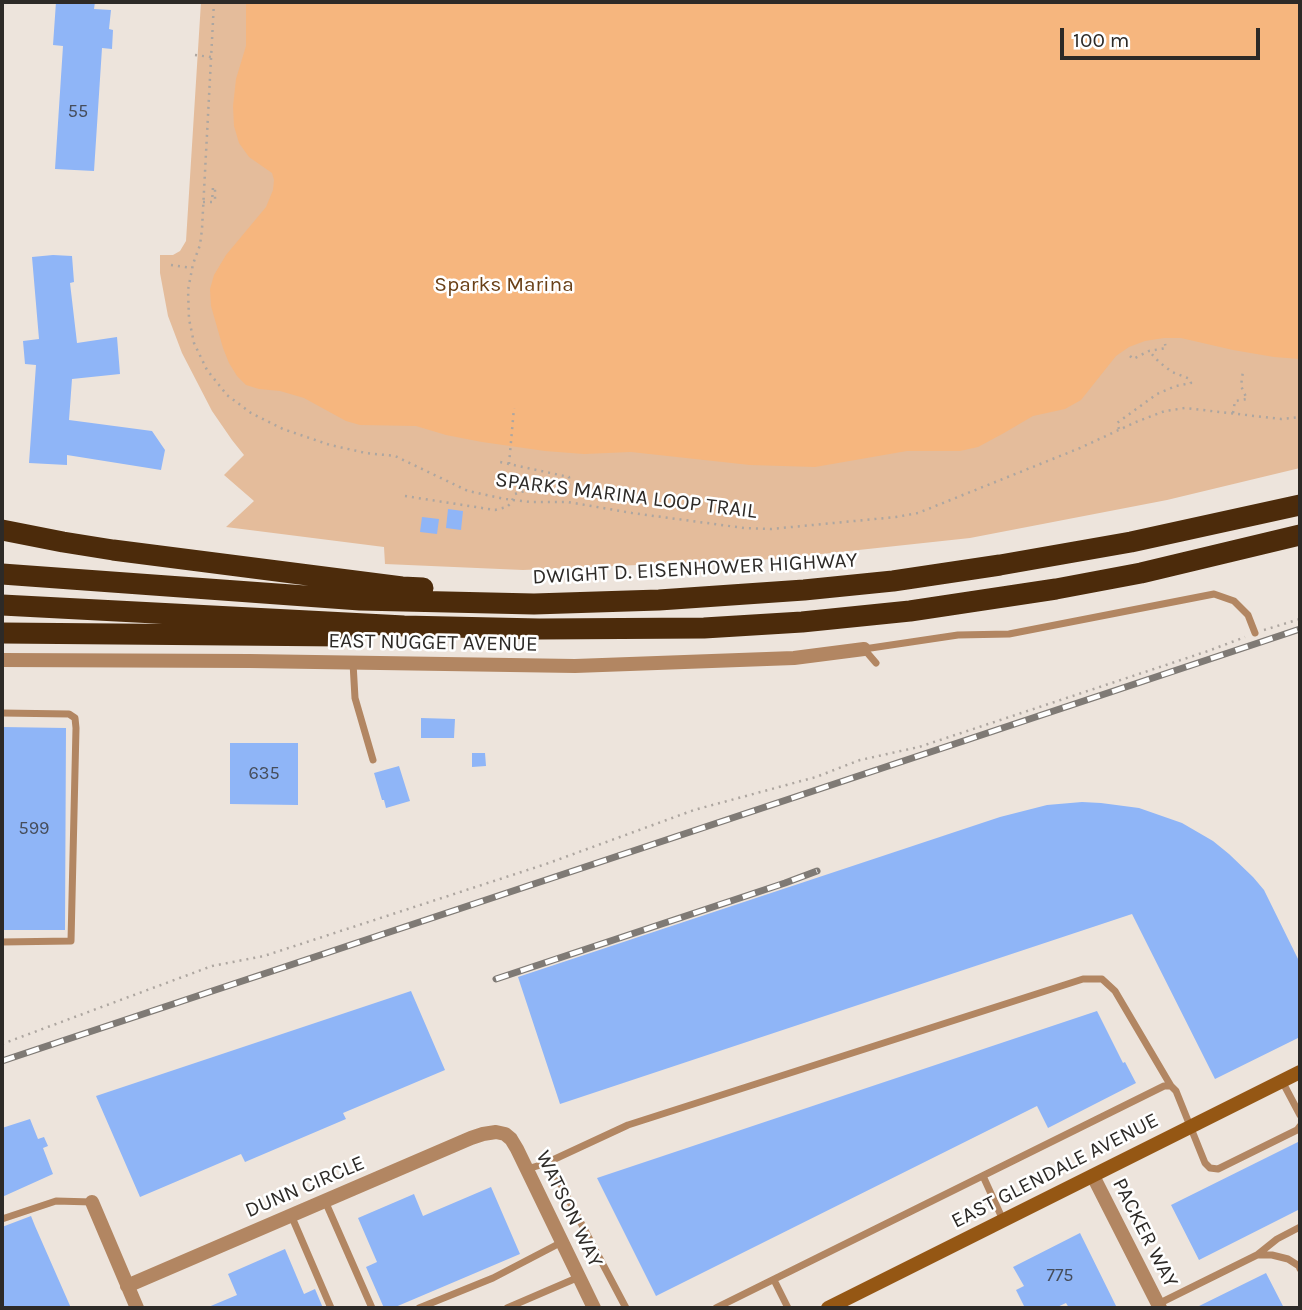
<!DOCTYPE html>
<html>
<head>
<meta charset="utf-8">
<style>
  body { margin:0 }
  #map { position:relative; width:1302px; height:1310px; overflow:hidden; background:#ede4dc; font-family:Karla,sans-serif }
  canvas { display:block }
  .frame { position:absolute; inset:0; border:4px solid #2d2a27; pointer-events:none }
  .scale { position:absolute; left:1060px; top:28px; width:200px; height:32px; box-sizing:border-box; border:4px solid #2d2a27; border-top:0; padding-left:9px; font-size:21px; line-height:24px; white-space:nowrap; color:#2d2a27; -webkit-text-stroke:5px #fff; paint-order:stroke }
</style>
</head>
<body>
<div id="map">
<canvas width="1302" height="1310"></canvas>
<div class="frame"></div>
<div class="scale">100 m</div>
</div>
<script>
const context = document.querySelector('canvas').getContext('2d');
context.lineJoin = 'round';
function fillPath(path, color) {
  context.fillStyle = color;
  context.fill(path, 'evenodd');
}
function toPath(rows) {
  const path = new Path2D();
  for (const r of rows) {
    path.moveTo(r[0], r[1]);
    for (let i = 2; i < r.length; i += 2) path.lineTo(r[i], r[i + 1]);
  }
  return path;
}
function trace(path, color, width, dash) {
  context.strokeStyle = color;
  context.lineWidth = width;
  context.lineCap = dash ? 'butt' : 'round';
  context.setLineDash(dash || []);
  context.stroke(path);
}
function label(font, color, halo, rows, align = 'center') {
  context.font = font + ' Karla,sans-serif';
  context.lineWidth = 5;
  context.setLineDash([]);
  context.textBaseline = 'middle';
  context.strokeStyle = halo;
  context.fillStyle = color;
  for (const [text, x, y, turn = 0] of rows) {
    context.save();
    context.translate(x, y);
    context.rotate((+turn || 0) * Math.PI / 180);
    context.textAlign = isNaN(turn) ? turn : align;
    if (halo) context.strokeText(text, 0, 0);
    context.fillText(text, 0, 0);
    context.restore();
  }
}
const green = toPath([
  [201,2,1300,2,1300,468,1167,500,970,538,775,559,523,570,385,564,384,547,226,527,254,501,224,475,244,455,232,440,212,411,182,353,168,316,160,273,160,255,173,255,180,251,186,241]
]);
const water = toPath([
  [246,2,1300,2,1300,359,1274,357,1233,350,1181,338,1164,338,1145,341,1129,347,1116,356,1081,400,1065,409,1033,416,1004,433,978,447,960,451,907,451,815,467,750,465,631,452,584,454,545,451,482,442,446,435,416,426,360,425,346,421,304,398,280,391,259,389,246,385,237,376,229,363,223,348,211,306,210,289,214,275,226,255,266,207,273,190,274,180,272,173,249,157,239,143,234,126,233,106,236,79,246,46]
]);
const building = toPath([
  [56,2,95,2,94,9,111,10,109,29,113,30,112,49,102,48,94,171,55,169,63,46,53,45],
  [53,255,72,256,74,282,70,283,77,343,117,337,120,374,72,379,69,420,152,431,165,450,161,470,67,455,67,465,29,463,36,365,25,364,23,341,39,339,32,257],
  [448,509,463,511,461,530,446,528],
  [422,517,439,519,437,534,420,532],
  [421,718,455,719,454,738,421,738],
  [2,727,66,728,65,930,2,930],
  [230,743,298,743,298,805,230,804],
  [472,753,485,753,486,766,472,767],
  [399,766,410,801,386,808,384,800,382,800,374,773],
  [1082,802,1101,803,1139,808,1182,823,1213,841,1229,854,1253,877,1264,890,1300,963,1300,1037,1215,1079,1132,914,560,1104,518,977,1000,817,1047,805],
  [411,991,445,1070,343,1113,346,1119,245,1162,241,1154,140,1197,96,1096],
  [1097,1011,1123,1063,1125,1062,1136,1083,1048,1128,1037,1106,656,1296,597,1178],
  [30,1119,38,1139,44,1137,48,1146,43,1148,53,1174,2,1197,2,1128],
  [1300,1141,1300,1209,1199,1260,1171,1205],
  [491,1187,520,1254,393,1308,384,1308,366,1267,377,1262,358,1218,414,1194,423,1216],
  [31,1216,35,1226,71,1308,2,1308,2,1227],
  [1080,1233,1117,1308,1069,1308,1066,1303,1055,1308,1025,1308,1016,1290,1024,1286,1013,1267],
  [285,1249,304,1294,315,1289,323,1308,206,1308,237,1295,228,1274],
  [1266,1273,1284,1308,1195,1308]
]);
const path = toPath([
  [214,2,202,229,200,245,193,264,188,290,189,319,194,343,207,370,227,395,251,413,283,429,330,445,366,453,395,456,468,491,505,499,530,502,568,502,632,513,744,528,771,529,896,517,918,513,1080,448,1136,422,1165,411,1185,408,1281,419,1300,417],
  [195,55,211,57],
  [203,202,212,202,213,187,215,188,215,199],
  [171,265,192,268],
  [1130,356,1133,359,1149,351,1166,348,1165,344],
  [1233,413,1235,401,1247,399,1241,386,1243,371],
  [1119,429,1117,423,1157,394,1176,386,1191,383,1190,379,1172,372,1159,362,1149,351],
  [509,464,514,408],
  [405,496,495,510,507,507,511,503,515,494,520,492,569,487,569,477,500,462],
  [1264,630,1300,619],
  [2,1044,212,966,264,956,546,864,694,810,816,777,860,760,919,747,1208,651,1245,637]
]);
const lane = toPath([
  [864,649,958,635,1009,634,1214,594,1234,601,1248,615,1255,633],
  [864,649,876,663],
  [353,663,355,698,373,760],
  [2,713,69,714,75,718,76,728,71,941,2,942],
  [1282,1081,1300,1115],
  [544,1164,628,1125,1083,979,1102,979,1115,991,1171,1086],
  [527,1169,544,1164,549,1165,553,1170,626,1308],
  [983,1176,1003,1220],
  [325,1201,372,1308],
  [291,1215,331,1308],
  [2,1219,56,1201,92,1202],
  [1257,1255,1277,1239,1300,1227],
  [774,1280,788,1308],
  [1158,1304,1257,1255,1272,1255,1288,1259,1299,1266,1300,1269],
  [419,1308,493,1278,562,1242],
  [507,1308,579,1277],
  [716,1308,1164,1086,1171,1086,1176,1091,1205,1163,1210,1168,1218,1169,1297,1130,1300,1126]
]);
const street = toPath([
  [2,660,250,661,575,666,794,658,864,649],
  [1093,1176,1160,1308],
  [92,1202,137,1308],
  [127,1286,471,1138,483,1134,496,1132,505,1134,511,1139,517,1149,594,1308]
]);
const secondary = toPath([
  [828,1308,1300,1072]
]);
const highway = toPath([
  [2,530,63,542,113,550,402,587,423,588],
  [2,574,360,600,534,604,659,600,804,590,893,581,1000,565,1131,542,1300,505],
  [2,605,404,626,539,629,704,628,802,622,910,611,1056,589,1141,573,1300,535],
  [2,633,343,636]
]);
const rail = toPath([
  [496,979,785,883,817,871],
  [2,1061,1300,629]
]);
const numberNames = [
  ["55",78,112],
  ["635",264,774],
  ["599",34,829],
  ["775",1060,1276]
];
const parkNames = [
  ["Sparks Marina",504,285]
];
const streetNames = [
  ["SPARKS MARINA LOOP TRAIL",626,496,7],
  ["DWIGHT D. EISENHOWER HIGHWAY",695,569,-3],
  ["EAST NUGGET AVENUE",433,643,1],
  ["EAST GLENDALE AVENUE",1055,1171,-27],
  ["DUNN CIRCLE",305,1187,-23],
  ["WATSON WAY",569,1209,64],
  ["PACKER WAY",1145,1233,63]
];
fillPath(green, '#e4bc9b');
fillPath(water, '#f6b67e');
fillPath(building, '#8fb5f7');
trace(path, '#ada6a0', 2.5, [2, 5]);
trace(lane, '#b28662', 7);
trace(street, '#b28662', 14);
trace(secondary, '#955714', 14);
trace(highway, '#4c2b0b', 21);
trace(rail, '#7f7a75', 7);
trace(rail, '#fff', 4.5, [13]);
label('18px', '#464d5b', null, numberNames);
label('21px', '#6a4017', '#fff', parkNames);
label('21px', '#2d2a27', '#fff', streetNames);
</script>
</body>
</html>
